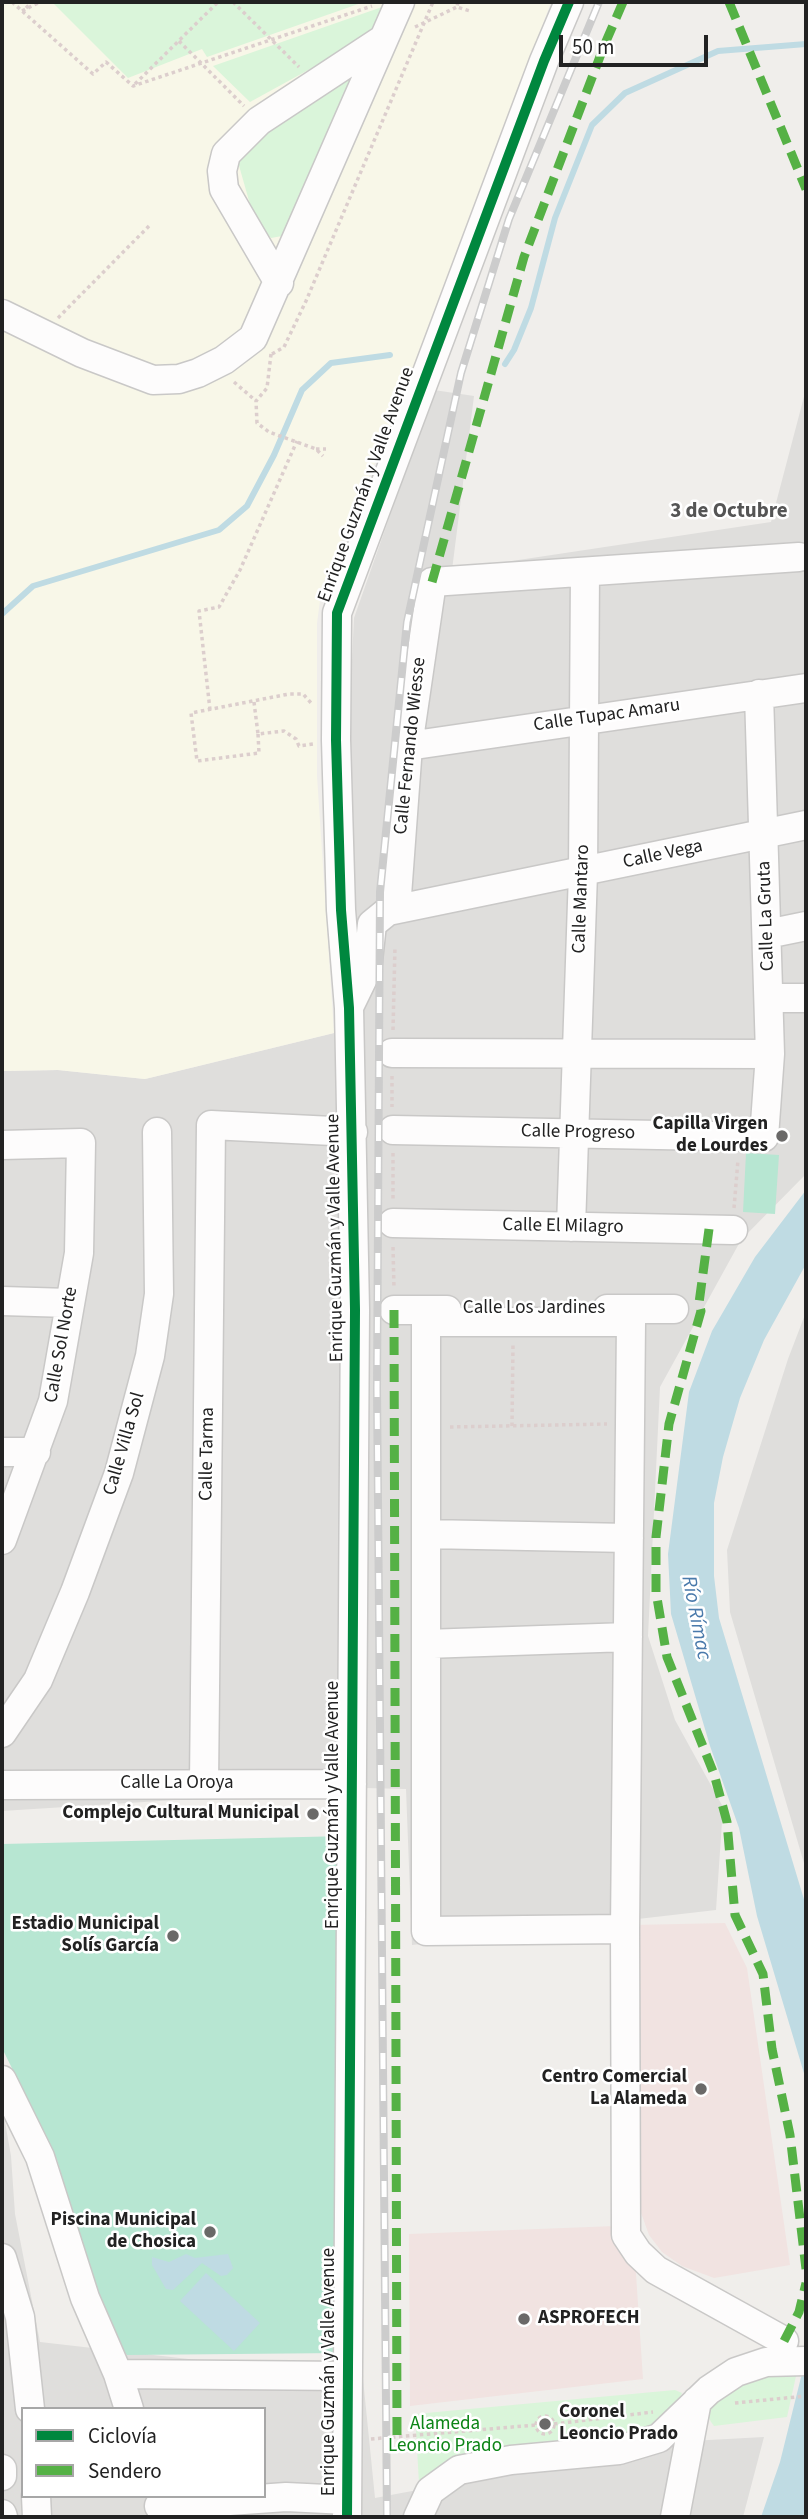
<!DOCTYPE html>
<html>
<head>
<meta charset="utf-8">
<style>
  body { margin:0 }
  #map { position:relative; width:808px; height:2519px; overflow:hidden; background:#f0eeeb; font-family:"Source Sans 3",sans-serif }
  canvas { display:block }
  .frame { position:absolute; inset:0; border:4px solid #222; pointer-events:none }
  .legend { position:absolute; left:21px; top:2407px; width:245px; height:91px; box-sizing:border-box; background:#fff; border:2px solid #a7a7a7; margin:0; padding:9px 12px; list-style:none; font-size:21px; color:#222 }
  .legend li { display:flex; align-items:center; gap:14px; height:35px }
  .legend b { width:35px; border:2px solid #a7a7a7 }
  .scale { position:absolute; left:559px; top:35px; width:149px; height:32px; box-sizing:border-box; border:4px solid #222; border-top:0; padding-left:9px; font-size:21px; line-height:24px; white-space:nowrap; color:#222; -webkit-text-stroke:5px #fff; paint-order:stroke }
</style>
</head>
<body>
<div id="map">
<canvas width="808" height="2519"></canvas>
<div class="frame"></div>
<ul class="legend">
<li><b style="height:9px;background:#00873e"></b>Ciclovía</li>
<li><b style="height:9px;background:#55b145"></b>Sendero</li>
</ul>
<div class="scale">50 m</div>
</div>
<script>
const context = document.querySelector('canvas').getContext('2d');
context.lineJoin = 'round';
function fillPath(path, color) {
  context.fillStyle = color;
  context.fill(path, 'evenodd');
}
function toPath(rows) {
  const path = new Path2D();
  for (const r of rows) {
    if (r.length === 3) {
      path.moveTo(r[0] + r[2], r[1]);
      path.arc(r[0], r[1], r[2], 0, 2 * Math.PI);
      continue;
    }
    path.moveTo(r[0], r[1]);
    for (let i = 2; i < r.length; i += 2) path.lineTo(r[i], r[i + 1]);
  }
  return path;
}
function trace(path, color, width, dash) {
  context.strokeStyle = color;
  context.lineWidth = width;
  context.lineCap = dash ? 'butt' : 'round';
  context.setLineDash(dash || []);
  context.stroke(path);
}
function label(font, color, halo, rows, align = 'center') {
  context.font = font + ' "Source Sans 3",sans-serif';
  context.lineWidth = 5;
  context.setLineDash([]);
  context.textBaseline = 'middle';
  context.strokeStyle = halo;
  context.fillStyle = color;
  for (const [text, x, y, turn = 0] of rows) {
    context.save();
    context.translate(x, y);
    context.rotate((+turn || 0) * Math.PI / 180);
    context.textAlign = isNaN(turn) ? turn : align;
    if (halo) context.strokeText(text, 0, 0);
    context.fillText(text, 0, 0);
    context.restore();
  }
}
const residential = toPath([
  [806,389,806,1174,741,1240,660,1387,648,1636,675,1720,723,1807,716,1910,412,1945,406,1789,365,1788,2,1811,2,1071,58,1070,145,1079,334,1033,354,618,434,390,474,396,452,570,771,522],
  [806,1312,806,1870,730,1612,727,1550,788,1359],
  [2,2105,11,2156,15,2214,40,2342,363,2379,375,2498,672,2442,764,2437,743,2517,2,2517],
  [23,2409,264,2409,264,2496,23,2496]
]);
const commercial = toPath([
  [725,1923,747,1968,790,2265,714,2278,682,2266,662,2252,649,2235,640,2210,633,1925],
  [615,2226,635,2259,643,2379,410,2406,409,2234]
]);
const education = toPath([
  [2,2,551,2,417,362,405,384,407,388,322,586,317,623,317,776,334,1033,145,1079,58,1070,2,1071]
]);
const park = toPath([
  [56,2,364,2,207,57,202,49,128,78,53,3],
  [382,7,372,35,250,102,213,66],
  [355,76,289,223,282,236,271,238,255,222,238,162,253,143,334,77],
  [798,2367,787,2417,714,2426,711,2422,707,2414,710,2400,733,2383],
  [675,2390,682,2393,676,2406,647,2433,448,2461,419,2483,415,2414]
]);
const pitch = toPath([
  [746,1153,779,1155,775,1214,743,1212],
  [346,1836,341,2353,127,2355,119,2345,99,2303,57,2160,4,2052,2,1844]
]);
const water = toPath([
  [806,1190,806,1264,764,1340,740,1398,723,1457,714,1503,714,1576,719,1618,806,1906,806,2080,757,1916,739,1828,710,1746,671,1614,668,1554,689,1392,712,1331,755,1257],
  [186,2254,195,2258,228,2254,233,2268,227,2275,221,2276,202,2263,173,2290,166,2289,152,2265,152,2257,169,2262],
  [206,2273,260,2323,234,2351,180,2301],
  [806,2357,806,2517,761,2517,780,2462]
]);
const stream = toPath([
  [505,364,514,350,531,308,555,218,592,125,625,93,718,51,806,44],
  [2,614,33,586,219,530,247,506,274,455,302,390,331,363,390,355]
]);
const path = toPath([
  [12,2,93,74,106,62,133,86,372,6],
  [233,2,299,67],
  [458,2,457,7,470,11],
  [26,8,32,2],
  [22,11,40,2],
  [415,27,457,7],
  [179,41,244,106],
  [135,84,218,2],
  [58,318,149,226],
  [271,354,267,388,256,401,257,423,269,432,316,449,323,456],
  [272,354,284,347,306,301,433,2],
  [234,382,256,401],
  [316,449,326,449],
  [254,702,258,734,284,731,296,739,299,746,313,744],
  [210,710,199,611,219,607,240,570,297,441],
  [258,734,259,753,197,761,191,713,289,694,303,694,312,704],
  [393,1030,395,946],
  [392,1076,392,1107],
  [393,1153,393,1201],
  [734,1208,738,1160],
  [393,1247,394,1289],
  [512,1426,513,1344],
  [450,1427,607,1424],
  [735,2403,806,2396],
  [545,2425,9],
  [554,2424,653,2412],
  [371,2439,536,2425]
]);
const minor = toPath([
  [279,283,224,189,222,171,226,154,259,121,382,40],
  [2,314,82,353,153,380,179,379,198,373,224,360,253,338,400,2],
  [408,746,806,688],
  [396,909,408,746,432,582,799,557],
  [767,934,806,926],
  [769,998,806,998],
  [350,1005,367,970,372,924,388,911,806,825],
  [392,1053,770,1054],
  [393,1130,764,1137,770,1054,759,694],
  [2,1145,81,1143,79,1253,53,1401,2,1540],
  [393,1223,733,1230],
  [571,1227,583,873,585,572],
  [2,1301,69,1303],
  [607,1309,674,1309],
  [394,1310,447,1310],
  [2,1452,36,1452],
  [426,1534,629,1538],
  [426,1644,628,1637],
  [2,1733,38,1680,75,1592,119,1473,150,1356,159,1294,157,1132],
  [204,1783,211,1125,353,1132],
  [2,1785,352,1784],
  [625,1929,426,1931,426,1322,631,1322,625,1929,626,2235,638,2253,656,2270,784,2341],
  [2,2080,40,2157,85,2298,118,2374,129,2409],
  [2,2258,20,2317,30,2409],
  [118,2374,348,2376],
  [2,2469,2,2476],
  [36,2496,37,2517],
  [159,2506,286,2497,347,2500],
  [2,2514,3,2517],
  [347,2517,355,1310,349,1008,341,910,336,740,337,613,544,61,569,2],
  [418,2517,430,2491,459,2470,511,2460,619,2450,659,2438,709,2390,736,2372,766,2362,806,2361],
  [675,2517,697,2401]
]);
const rail = toPath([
  [387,2517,377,1388,380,892,407,622,461,373,509,219,599,2]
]);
const quiet = toPath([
  [729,2,806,189],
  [432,582,524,257,604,46,623,2],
  [709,1229,699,1303,701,1311,669,1424,656,1537,656,1592,667,1657,714,1774,727,1822,735,1915,763,1974,772,2049,790,2135,806,2269],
  [394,1310,397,2437],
  [784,2341,799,2312,806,2283]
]);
const cycleway = toPath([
  [347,2517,355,1310,349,1008,341,910,336,740,337,613,544,61,569,2]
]);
const markers = [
  [782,1136,7,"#6a6968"],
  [313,1814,7,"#6a6968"],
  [173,1936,7,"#6a6968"],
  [701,2089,7,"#6a6968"],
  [210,2232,7,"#6a6968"],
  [524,2319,7,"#6a6968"],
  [545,2424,7,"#6a6968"]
];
const streetNames = [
  ["Enrique Guzmán y Valle Avenue",367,485,-70],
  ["Calle Tupac Amaru",607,716,-8],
  ["Calle Fernando Wiesse",411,746,-84],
  ["Calle Vega",663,855,-12],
  ["Calle Mantaro",582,899,-88],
  ["Calle La Gruta",767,916,-92],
  ["Calle Progreso",578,1133,1],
  ["Calle El Milagro",563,1227,1],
  ["Enrique Guzmán y Valle Avenue",336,1238,-91],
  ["Calle Los Jardines",534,1309],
  ["Calle Sol Norte",62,1345,-80],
  ["Calle Villa Sol",125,1444,-74],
  ["Calle Tarma",208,1454,-89],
  ["Calle La Oroya",177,1784],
  ["Enrique Guzmán y Valle Avenue",334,1805,-90],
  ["Enrique Guzmán y Valle Avenue",330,2372,-90]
];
const poiNames = [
  ["Capilla Virgen",768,1125],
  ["de Lourdes",768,1147],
  ["Complejo Cultural Municipal",299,1814],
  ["Estadio Municipal",159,1925],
  ["Solís García",159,1947],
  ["Centro Comercial",687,2078],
  ["La Alameda",687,2100],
  ["Piscina Municipal",196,2221],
  ["de Chosica",196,2243],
  ["ASPROFECH",538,2319,"left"],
  ["Coronel",559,2413,"left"],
  ["Leoncio Prado",559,2435,"left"]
];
const parkNames = [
  ["Alameda",445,2425],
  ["Leoncio Prado",445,2447]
];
const neighbourhoodNames = [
  ["3 de Octubre",729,512]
];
const waterNames = [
  ["Río Rímac",695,1618,79]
];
fillPath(residential, '#dfdedc');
fillPath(commercial, '#f1e3e1');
fillPath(education, '#f8f7e8');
fillPath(park, '#daf5da');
fillPath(pitch, '#b7e6d2');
fillPath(water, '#bfdbe3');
trace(stream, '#bfdbe3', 6);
trace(minor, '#c9c8c7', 31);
trace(path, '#dccecd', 3.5, [3.5, 3.5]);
trace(minor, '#fdfcfc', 28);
trace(rail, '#ccc', 8);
trace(rail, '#fff', 5, [16]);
trace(quiet, '#55b145', 9, [18, 9]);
trace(cycleway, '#00873e', 10);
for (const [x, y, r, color] of markers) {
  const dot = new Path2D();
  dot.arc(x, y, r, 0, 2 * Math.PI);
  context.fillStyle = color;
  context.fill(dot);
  trace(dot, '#fff', 2.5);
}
label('19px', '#222', '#fff', streetNames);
label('bold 19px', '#222', '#fff', poiNames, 'right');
label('19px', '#0c8416', '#fff', parkNames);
label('bold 21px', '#555', '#fff', neighbourhoodNames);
label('italic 21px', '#4a7aab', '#fff', waterNames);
</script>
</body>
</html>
